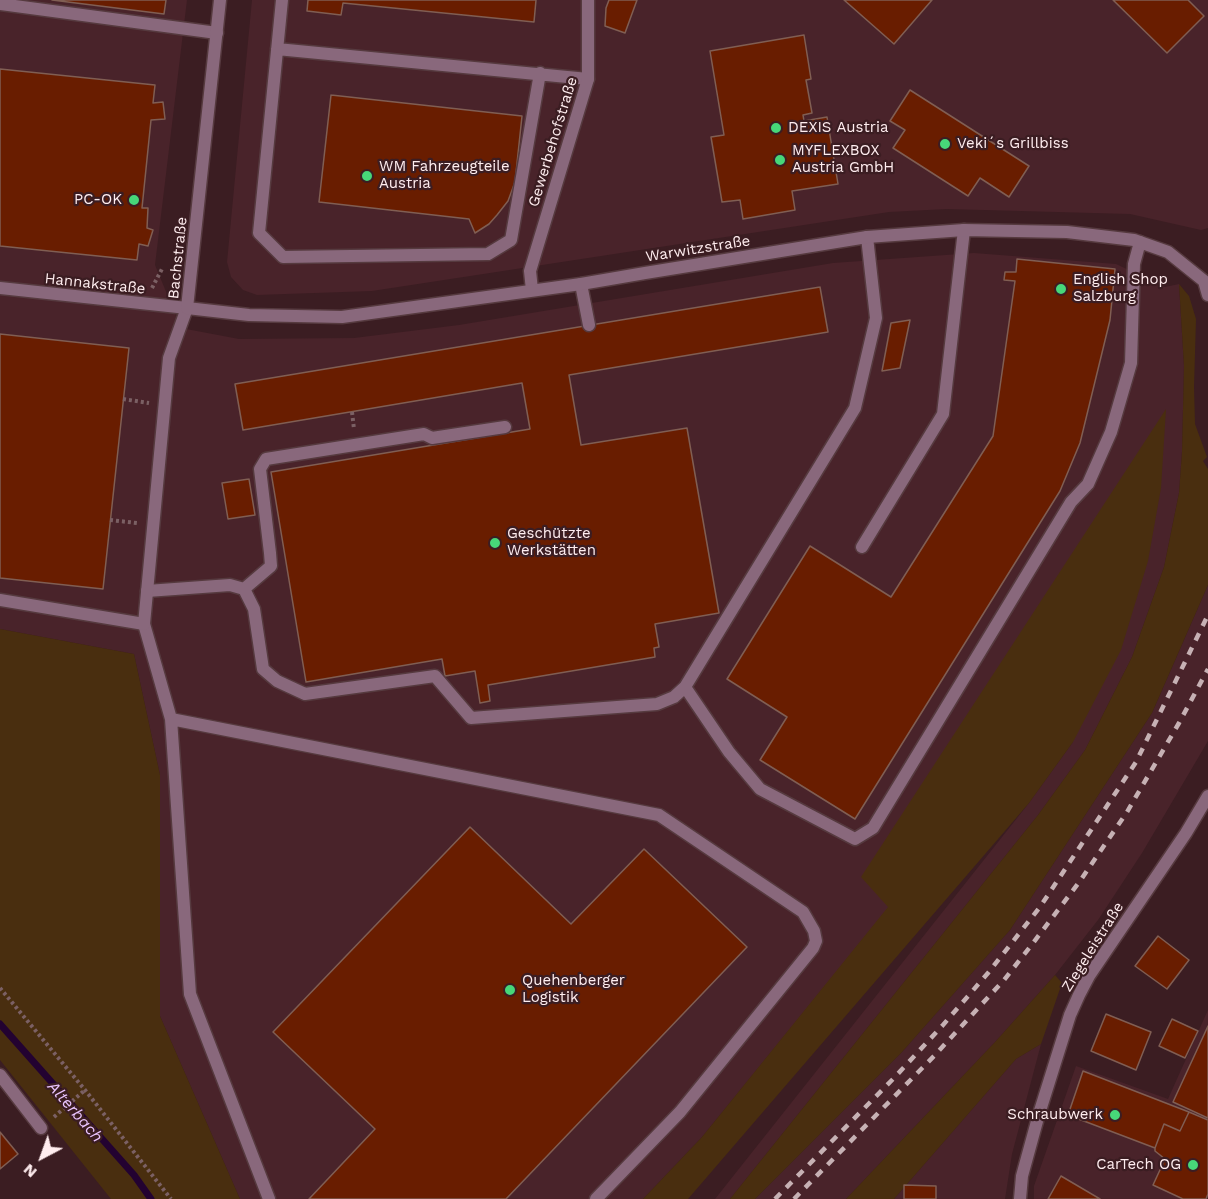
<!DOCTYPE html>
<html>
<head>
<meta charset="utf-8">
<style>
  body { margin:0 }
  #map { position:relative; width:1208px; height:1199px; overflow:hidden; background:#3b1d22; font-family:"Work Sans",sans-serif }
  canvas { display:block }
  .north { position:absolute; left:12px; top:1127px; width:60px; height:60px; -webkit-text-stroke:4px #3b1d22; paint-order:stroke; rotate:221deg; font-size:16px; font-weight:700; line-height:24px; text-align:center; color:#ffedef }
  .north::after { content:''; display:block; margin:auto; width:21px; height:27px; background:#ffedef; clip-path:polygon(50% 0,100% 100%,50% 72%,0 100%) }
</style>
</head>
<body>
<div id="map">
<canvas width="1208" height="1199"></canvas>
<div class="north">N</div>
</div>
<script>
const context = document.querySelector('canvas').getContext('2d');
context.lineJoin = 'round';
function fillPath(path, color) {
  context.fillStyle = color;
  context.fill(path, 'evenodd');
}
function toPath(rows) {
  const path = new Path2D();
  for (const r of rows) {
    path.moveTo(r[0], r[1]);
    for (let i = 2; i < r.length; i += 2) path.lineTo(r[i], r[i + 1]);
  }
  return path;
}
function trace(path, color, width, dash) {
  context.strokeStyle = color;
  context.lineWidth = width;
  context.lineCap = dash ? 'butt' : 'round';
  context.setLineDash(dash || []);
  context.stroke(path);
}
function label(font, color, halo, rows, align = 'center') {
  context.font = font + ' "Work Sans",sans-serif';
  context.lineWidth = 4.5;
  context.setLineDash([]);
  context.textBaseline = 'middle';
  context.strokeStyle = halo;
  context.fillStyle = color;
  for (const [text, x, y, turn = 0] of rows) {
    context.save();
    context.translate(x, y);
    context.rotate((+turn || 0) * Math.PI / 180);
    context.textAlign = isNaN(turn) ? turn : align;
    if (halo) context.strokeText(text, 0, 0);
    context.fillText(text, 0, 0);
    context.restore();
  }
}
const built = toPath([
  [0,0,187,0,155,265,181,328,239,339,354,338,459,325,833,263,974,253,1116,264,1165,287,1179,284,1184,366,1182,452,1179,493,1164,567,1132,657,1085,750,1038,815,730,1199,715,1199,1029,803,1073,742,889,907,702,1137,643,1199,240,1199,160,1016,160,775,134,654,0,629],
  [252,0,1208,0,1208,228,1201,230,1130,214,947,209,889,212,372,291,257,295,243,290,231,277,227,262],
  [1208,585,1208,741,1142,853,1098,920,1055,975,996,1041,846,1199,755,1199,902,1052,1010,930,1152,713],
  [1208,1010,1208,1199,1034,1199,1034,1186,1076,1066,1168,1099],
  [1041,1044,1012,1154,1005,1199,894,1199,1016,1059]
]);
const green = toPath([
  [1179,284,1189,296,1196,319,1194,387,1195,424,1207,457,1203,461,1208,469,1208,585,1152,713,1010,930,902,1052,755,1199,730,1199,1038,815,1085,750,1132,657,1164,567,1179,493,1182,452,1184,366],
  [1166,409,1161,488,1148,561,1121,650,1073,742,1029,803,688,1199,643,1199,702,1137,888,907,861,877],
  [0,629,134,654,160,775,160,1016,240,1199,111,1199,0,1060],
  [1055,975,1062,983,1041,1044,1016,1059,894,1199,846,1199,996,1041]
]);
const stream = toPath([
  [0,1024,134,1175,151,1199]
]);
const building = toPath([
  [52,0,166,0,164,14,52,0],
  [308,0,536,0,534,22,343,3,341,15,307,11,308,0],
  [609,0,637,0,625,33,605,26,606,8,609,0],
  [844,0,932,0,894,44,844,0],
  [1113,0,1188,0,1204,16,1167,53,1113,0],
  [804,35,811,79,806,80,812,113,803,115,804,121,827,117,838,184,792,191,795,210,743,219,740,200,722,202,711,137,724,135,710,51,804,35],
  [0,69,155,85,153,103,163,102,165,119,151,120,142,208,148,208,147,228,153,230,148,246,139,244,137,260,0,246,0,69],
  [910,90,1029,166,1009,197,980,178,968,196,893,148,905,130,890,121,910,90],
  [331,95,522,116,515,182,508,201,497,215,489,224,475,233,469,219,319,202,331,95],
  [1017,259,1115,269,1110,320,1080,443,1060,491,855,819,760,760,787,717,727,679,810,546,891,597,993,436,1015,281,1004,280,1005,272,1016,272,1017,259],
  [820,287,828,332,569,375,581,445,687,428,719,613,655,624,659,647,654,648,655,657,488,685,490,701,480,703,475,671,445,676,442,659,306,682,271,472,530,429,522,383,243,430,235,384,820,287],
  [910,320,900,368,882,371,891,323,910,320],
  [0,334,129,348,103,589,0,578,0,334],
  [249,479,255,515,228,519,222,483,249,479],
  [470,827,571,924,644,849,747,947,506,1199,309,1199,375,1129,273,1032,470,827],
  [1158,936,1189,960,1167,989,1135,966,1158,936],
  [1106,1014,1151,1032,1136,1070,1091,1051,1106,1014],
  [1172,1019,1198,1031,1185,1058,1159,1046,1172,1019],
  [1208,1026,1208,1118,1173,1102,1208,1026],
  [1083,1071,1189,1112,1180,1131,1164,1124,1155,1148,1068,1115,1083,1071],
  [1189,1112,1208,1120,1208,1194,1206,1199,1183,1199,1153,1185,1165,1159,1155,1151,1155,1148,1164,1124,1180,1131,1189,1112],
  [0,1132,18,1154,0,1169,0,1132],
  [1061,1176,1100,1199,1048,1199,1061,1176],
  [904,1185,936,1186,936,1199,904,1199,904,1185]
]);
const path = toPath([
  [152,288,163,267],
  [123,399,149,403],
  [352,412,354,429],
  [110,520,137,523],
  [0,988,85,1090,171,1199],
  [54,1117,85,1090]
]);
const service = toPath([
  [282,0,259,233,283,257,488,254,511,240,540,73],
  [0,4,217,33],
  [277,49,588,79],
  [581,284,589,325],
  [862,547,943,414,964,230],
  [244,589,271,566,270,553,260,469,266,459,424,434,432,438,505,427],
  [147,591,230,585,244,589,254,609,263,669,277,681,305,694,435,676,471,718,657,704,674,697,685,687,855,408,876,318,867,237],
  [144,624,171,719,190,994,269,1199],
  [685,687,729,752,760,789,855,839,873,828,1071,502,1088,484,1111,432,1131,363,1134,264,1140,242],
  [171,719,659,815,803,912,814,931,816,941,813,948,680,1112,596,1199]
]);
const minor = toPath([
  [0,288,187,308,169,358,144,624,0,600],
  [532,290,530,271,588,79,588,0],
  [0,1075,41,1128]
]);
const tertiary = toPath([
  [220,0,187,308,249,315,342,317,581,284,645,273,867,237,964,230,1067,232,1134,240,1168,252,1204,281,1208,295],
  [1020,1199,1022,1176,1039,1114,1070,1015,1079,995,1089,976,1186,833,1208,796]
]);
const rail = toPath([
  [775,1199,894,1078,943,1025,988,973,1040,907,1136,762,1208,615],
  [794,1199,934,1056,1004,980,1030,947,1080,881,1127,812,1179,723,1208,669]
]);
const markers = [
  [776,128,6,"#47d779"],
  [945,144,6,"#47d779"],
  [780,160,6,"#47d779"],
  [367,176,6,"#47d779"],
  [134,200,6,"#47d779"],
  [1061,289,6,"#47d779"],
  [495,543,6,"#47d779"],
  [510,990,6,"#47d779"],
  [1115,1115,6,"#47d779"],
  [1193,1165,6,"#47d779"]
];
const poiNames = [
  ["DEXIS Austria",788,128],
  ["Veki´s Grillbiss",957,144],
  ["MYFLEXBOX",792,151],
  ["Austria GmbH",792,168],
  ["WM Fahrzeugteile",379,167],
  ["Austria",379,184],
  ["PC-OK",122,200,"right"],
  ["English Shop",1073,280],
  ["Salzburg",1073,297],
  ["Geschützte",507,534],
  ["Werkstätten",507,551],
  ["Quehenberger",522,981],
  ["Logistik",522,998],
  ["Schraubwerk",1103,1115,"right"],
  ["CarTech OG",1181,1165,"right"]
];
const streetNames = [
  ["Gewerbehofstraße",553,142,-73],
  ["Warwitzstraße",698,249,-9],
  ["Bachstraße",178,258,-84],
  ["Hannakstraße",95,284,6],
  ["Ziegeleistraße",1093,947,-58]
];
const waterNames = [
  ["Alterbach",75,1112,49]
];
fillPath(built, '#49232a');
fillPath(green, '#492e0f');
trace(stream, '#230231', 7);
fillPath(building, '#691d00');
trace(building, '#805e53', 1.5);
trace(service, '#563a3f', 15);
trace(minor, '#563a3f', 15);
trace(tertiary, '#563a3f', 15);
trace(path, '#7b6064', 4, [3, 3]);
trace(service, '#89687c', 12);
trace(minor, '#89687c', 12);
trace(tertiary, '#89687c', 12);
trace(rail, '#c6b1b4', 4.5, [8, 8]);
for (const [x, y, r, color] of markers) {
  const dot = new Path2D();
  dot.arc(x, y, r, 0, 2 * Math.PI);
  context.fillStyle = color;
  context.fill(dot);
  trace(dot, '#3b1d22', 2);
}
label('15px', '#ffedef', '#3b1d22', poiNames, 'left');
label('15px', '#ffedef', '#3b1d22', streetNames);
label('italic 16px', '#eac5ff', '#3b1d22', waterNames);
</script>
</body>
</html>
